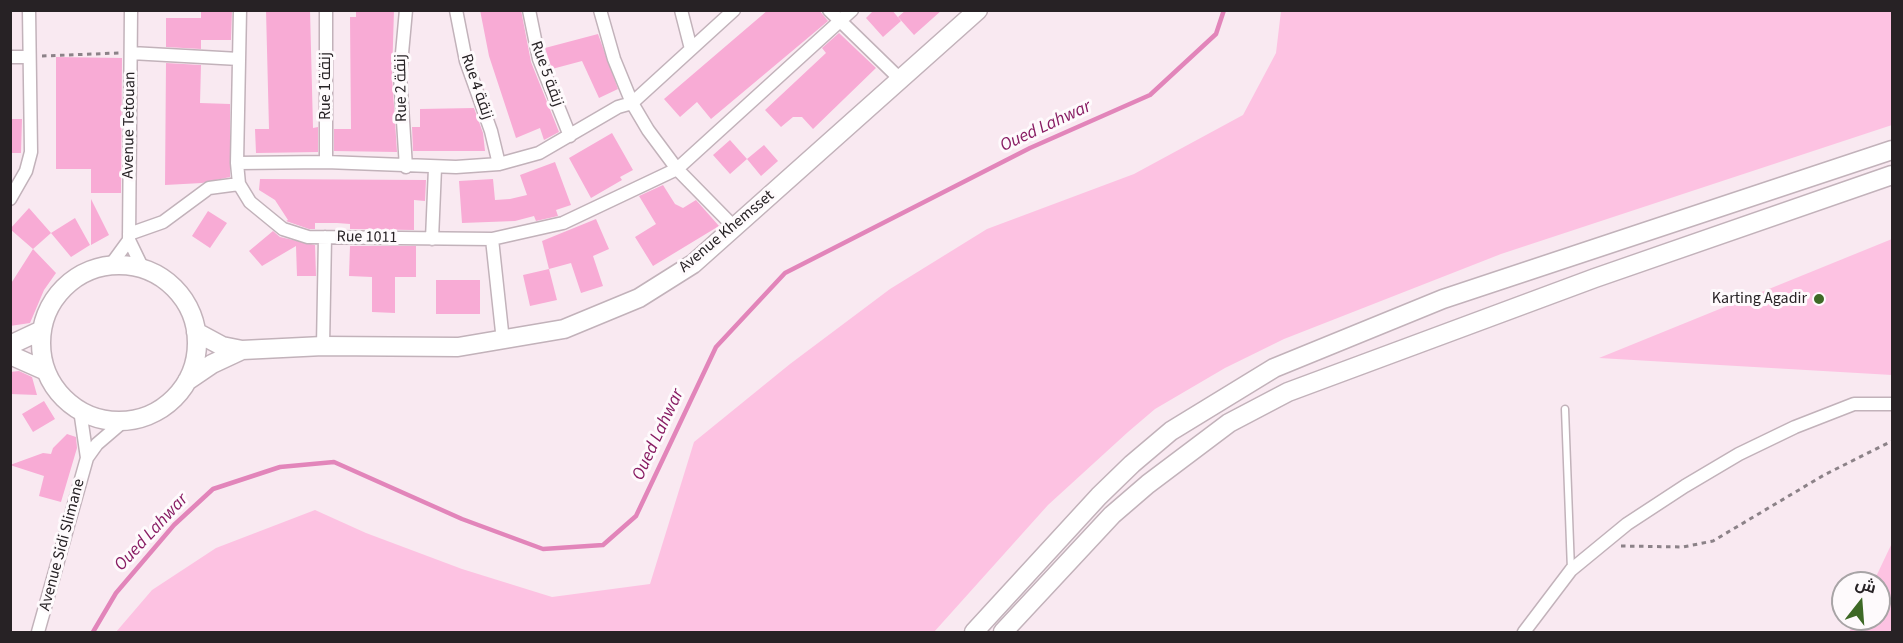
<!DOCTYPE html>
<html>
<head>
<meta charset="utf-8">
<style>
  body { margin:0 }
  #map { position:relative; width:1903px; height:643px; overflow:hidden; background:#f9e9f1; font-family:"Source Sans 3",Cairo,sans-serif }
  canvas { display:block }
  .frame { position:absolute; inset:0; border:12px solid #272225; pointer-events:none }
  .north { position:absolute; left:1831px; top:571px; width:60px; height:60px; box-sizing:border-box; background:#fefafc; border:2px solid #a8a4a6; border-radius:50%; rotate:17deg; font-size:16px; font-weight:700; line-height:24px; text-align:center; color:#272225 }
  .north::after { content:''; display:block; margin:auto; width:21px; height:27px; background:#3e6926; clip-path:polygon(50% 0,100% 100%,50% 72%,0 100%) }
</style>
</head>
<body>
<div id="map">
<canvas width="1903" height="643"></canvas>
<div class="frame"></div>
<div class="north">ش</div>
</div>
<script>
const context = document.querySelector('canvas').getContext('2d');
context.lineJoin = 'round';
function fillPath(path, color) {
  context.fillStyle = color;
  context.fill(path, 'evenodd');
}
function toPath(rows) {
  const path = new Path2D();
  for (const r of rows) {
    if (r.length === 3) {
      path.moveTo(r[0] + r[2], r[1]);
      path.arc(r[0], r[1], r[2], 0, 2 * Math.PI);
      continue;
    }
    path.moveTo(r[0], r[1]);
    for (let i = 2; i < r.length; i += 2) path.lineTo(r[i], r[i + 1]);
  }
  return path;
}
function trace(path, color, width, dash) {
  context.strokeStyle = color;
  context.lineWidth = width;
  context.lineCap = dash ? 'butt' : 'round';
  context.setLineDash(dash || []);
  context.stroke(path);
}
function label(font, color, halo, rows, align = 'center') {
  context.font = font + ' "Source Sans 3",Cairo,sans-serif';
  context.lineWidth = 6;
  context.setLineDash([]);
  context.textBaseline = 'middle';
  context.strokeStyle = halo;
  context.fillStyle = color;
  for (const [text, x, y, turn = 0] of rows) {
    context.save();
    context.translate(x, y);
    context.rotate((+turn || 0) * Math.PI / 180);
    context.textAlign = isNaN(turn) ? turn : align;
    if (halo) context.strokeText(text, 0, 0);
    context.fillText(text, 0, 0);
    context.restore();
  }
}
const green = toPath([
  [1281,11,1892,11,1892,125,1501,254,1284,339,1225,368,1155,409,1128,432,1048,505,934,632,116,632,152,590,216,548,315,510,366,533,462,569,552,597,650,584,694,442,790,364,890,289,987,229,1134,174,1243,115,1276,53],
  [1892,239,1892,375,1599,358],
  [1892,543,1892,632,1849,632,1856,619,1879,619,1879,583,1873,583]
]);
const stream = toPath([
  [93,632,116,593,174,525,213,489,280,467,334,462,462,519,543,549,603,545,636,516,716,347,785,273,1030,148,1150,95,1216,34,1224,10]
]);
const building = toPath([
  [201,10,232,10,231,40,201,40,201,49,166,47,166,18,201,18],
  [266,10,310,10,313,128,318,127,318,152,256,153,255,129,269,129],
  [356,10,394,10,392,76,397,152,334,151,334,129,351,129,350,17,356,17],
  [480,10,521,10,531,62,559,132,544,140,540,128,516,138,489,56],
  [768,10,819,10,828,21,711,119,697,102,680,117,664,99],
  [874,10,892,10,901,21,883,37,866,18],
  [906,10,942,10,914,35,898,17],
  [839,33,876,68,813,129,802,117,793,117,781,127,765,110,826,53,822,48],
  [598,34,618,89,599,98,582,61,552,69,545,48],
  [56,57,122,58,121,193,91,193,91,169,56,169],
  [166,63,201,65,200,103,230,104,230,177,202,183,165,185],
  [474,108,483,133,485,151,413,151,412,127,420,127,420,109],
  [10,119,22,119,21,153,10,153],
  [612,133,633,170,620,177,622,180,591,198,569,158],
  [730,140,747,159,730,174,713,155],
  [764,145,778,161,761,176,747,159],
  [555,162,571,205,556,210,558,216,536,221,534,216,515,221,462,223,459,181,493,179,495,200,510,199,527,195,520,175],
  [260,179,426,180,425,201,414,200,414,230,350,229,350,224,337,223,315,223,315,229,309,229,286,221,288,220,275,200,259,190],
  [663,185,675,204,683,208,696,200,719,226,653,266,635,237,656,224,639,196],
  [91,199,109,235,91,245],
  [29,208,51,233,33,249,10,229],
  [208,211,227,223,210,248,192,236],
  [75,218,90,245,71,257,51,233],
  [596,219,609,249,593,256,603,286,581,293,571,263,549,269,542,241],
  [273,231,280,237,315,245,316,276,297,276,296,246,262,266,249,251],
  [350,246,416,246,416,277,395,277,395,313,372,312,372,277,349,276],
  [33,249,56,273,44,290,30,323,10,326,10,285],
  [549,269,557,300,530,306,523,275],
  [436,280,480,280,480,314,436,314],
  [19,371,32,377,37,395,10,394,10,372],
  [44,401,55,419,33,432,22,414],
  [67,434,76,437,77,448,61,502,39,496,44,476,10,465,43,453,51,454,53,448]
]);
const path = toPath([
  [42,56,119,53],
  [1621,546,1683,547,1713,541,1824,475,1892,441]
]);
const lane = toPath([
  [1565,409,1571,570]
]);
const street = toPath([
  [131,10,129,240,143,269],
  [240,10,237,163,239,184,250,202,283,229,308,237,492,239,563,223,677,169,852,10],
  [456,10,466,61,491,131,499,164],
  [529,10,539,59,570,136],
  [600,10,614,59,632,103,648,130,677,169,735,228],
  [681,10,691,49],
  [829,10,901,80],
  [131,53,239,59],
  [10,57,28,57],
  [326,162,326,10],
  [237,163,326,162,456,167,499,164,539,153,618,107,632,103,734,10],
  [406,167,400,75,406,10],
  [10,199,26,171,31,152,29,10],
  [129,234,163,222,209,188,239,184],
  [432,239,435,168],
  [492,239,503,341],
  [110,266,129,240],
  [323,346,325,237],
  [87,458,97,444,125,420],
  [38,632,87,458,80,410],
  [1524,632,1571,570,1627,524,1685,486,1739,454,1795,427,1854,404,1892,404]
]);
const secondary = toPath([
  [119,343,78],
  [196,332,222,346,242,350,323,346,458,347,564,329,639,298,693,264,978,10],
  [10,345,42,330],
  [10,355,46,371],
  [187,381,212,364,242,350],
  [974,632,1099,496,1132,464,1171,431,1274,368,1443,299,1892,150],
  [1003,632,1112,515,1148,484,1229,423,1288,392,1595,278,1892,175]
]);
const markers = [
  [1819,299,6,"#3e6926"]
];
const streetNames = [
  ["Rue 5 زنقة",546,74,70],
  ["Rue 1 زنقة",326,86,-90],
  ["Rue 4 زنقة",476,87,71],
  ["Rue 2 زنقة",402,88,-91],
  ["Avenue Tetouan",130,125,-89],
  ["Avenue Khemsset",727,232,-40],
  ["Rue 1011",367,238,1],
  ["Avenue Sidi Slimane",63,545,-75]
];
const poiNames = [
  ["Karting Agadir",1807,299]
];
const waterNames = [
  ["Oued Lahwar",1046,127,-25],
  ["Oued Lahwar",659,435,-65],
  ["Oued Lahwar",152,533,-47]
];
fillPath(green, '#fdc2e2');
trace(stream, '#e285ba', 4.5);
fillPath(building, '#f8abd5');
trace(lane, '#c2b2ba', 9);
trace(street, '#c2b2ba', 15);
trace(secondary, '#c2b2ba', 21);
trace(path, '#8c8288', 3, [4.5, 4.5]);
trace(lane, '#fff', 6);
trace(street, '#fff', 12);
trace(secondary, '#fff', 18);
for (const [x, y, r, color] of markers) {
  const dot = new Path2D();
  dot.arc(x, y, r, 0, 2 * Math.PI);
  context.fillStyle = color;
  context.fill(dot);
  trace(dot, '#fefafc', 2);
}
label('16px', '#272225', '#fefafc', streetNames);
label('16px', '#272225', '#fefafc', poiNames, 'right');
label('italic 18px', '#881c63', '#fefafc', waterNames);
</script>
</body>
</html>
